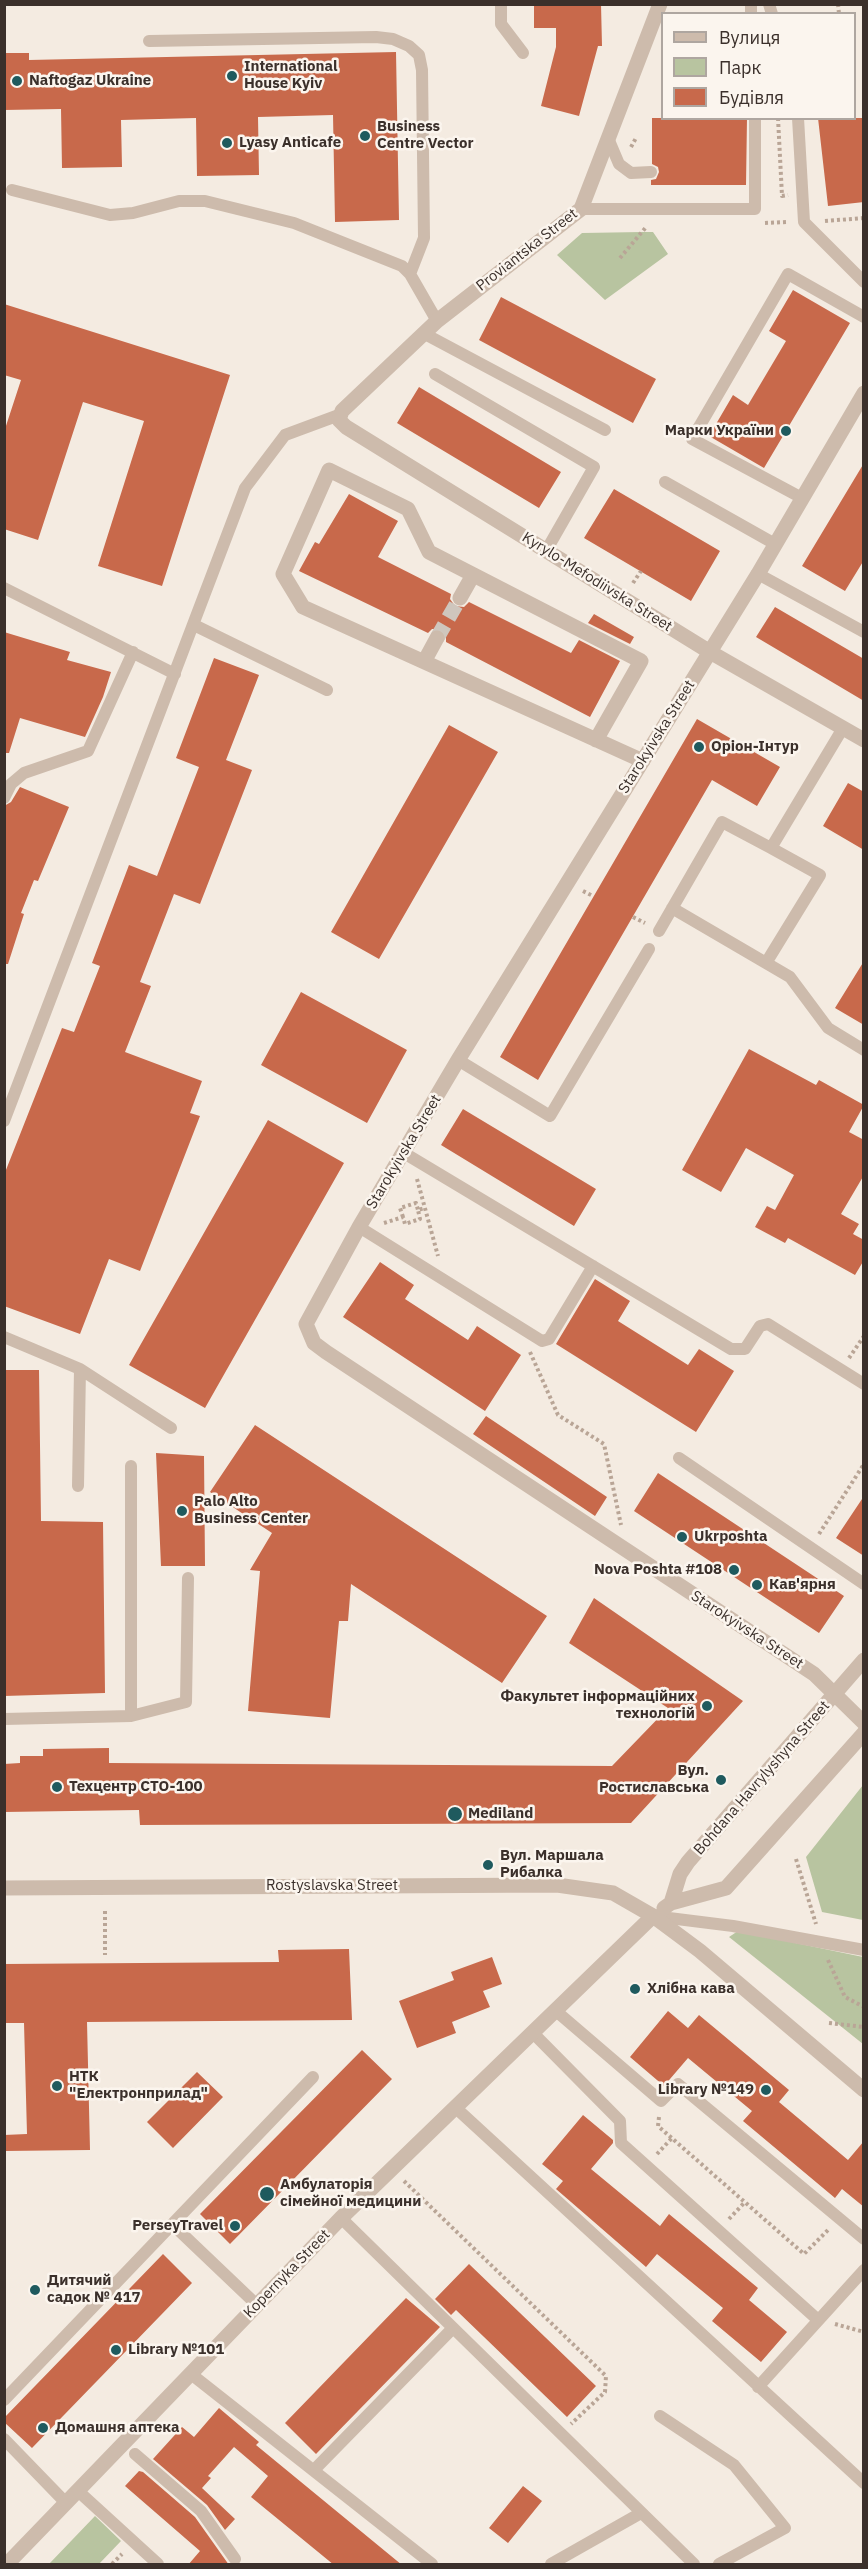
<!DOCTYPE html>
<html>
<head>
<meta charset="utf-8">
<style>
  body { margin:0 }
  #map { position:relative; width:868px; height:2569px; overflow:hidden; background:#f4ebe1; font-family:"IBM Plex Sans",sans-serif }
  canvas { display:block }
  .frame { position:absolute; inset:0; border:6px solid #3b302b; pointer-events:none }
  .legend { position:absolute; left:661px; top:12px; width:195px; height:108px; box-sizing:border-box; background:#fbf5ee; border:2px solid #aea6a0; margin:0; padding:8px 10px; list-style:none; font-size:18px; color:#3b302b }
  .legend li { display:flex; align-items:center; gap:12px; height:30px }
  .legend b { width:30px; border:2px solid #aea6a0 }
</style>
</head>
<body>
<div id="map">
<canvas width="868" height="2569"></canvas>
<div class="frame"></div>
<ul class="legend">
<li><b style="height:8px;background:#cdbbac"></b>Вулиця</li>
<li><b style="height:16px;background:#b8c4a0"></b>Парк</li>
<li><b style="height:16px;background:#c8694b"></b>Будівля</li>
</ul>
</div>
<script>
const context = document.querySelector('canvas').getContext('2d');
context.lineJoin = 'round';
function fillPath(path, color) {
  context.fillStyle = color;
  context.fill(path, 'evenodd');
}
function toPath(rows) {
  const path = new Path2D();
  for (const r of rows) {
    path.moveTo(r[0], r[1]);
    for (let i = 2; i < r.length; i += 2) path.lineTo(r[i], r[i + 1]);
  }
  return path;
}
function trace(path, color, width, dash) {
  context.strokeStyle = color;
  context.lineWidth = width;
  context.lineCap = dash ? 'butt' : 'round';
  context.setLineDash(dash || []);
  context.stroke(path);
}
function label(font, color, halo, rows, align = 'center') {
  context.font = font + ' "IBM Plex Sans",sans-serif';
  context.lineWidth = 5;
  context.setLineDash([]);
  context.textBaseline = 'middle';
  context.strokeStyle = halo;
  context.fillStyle = color;
  for (const [text, x, y, turn = 0] of rows) {
    context.save();
    context.translate(x, y);
    context.rotate((+turn || 0) * Math.PI / 180);
    context.textAlign = isNaN(turn) ? turn : align;
    if (halo) context.strokeText(text, 0, 0);
    context.fillText(text, 0, 0);
    context.restore();
  }
}
const green = toPath([
  [642,232,653,232,668,254,605,300,557,255,582,233],
  [863,1785,863,1920,822,1912,806,1857],
  [738,1931,863,1957,863,2044,729,1937],
  [95,2516,121,2541,99,2564,49,2564]
]);
const building = toPath([
  [534,4,601,4,602,46,598,46,579,116,541,106,556,47,556,28,534,28],
  [396,52,399,220,335,222,333,115,258,117,259,175,197,176,196,118,121,120,122,167,62,168,61,109,4,110,4,53,29,53,29,60],
  [652,118,747,118,746,185,651,185,651,180,656,179,659,172,658,167,652,164],
  [818,118,864,118,864,202,828,206],
  [793,290,850,323,764,468,709,436,733,395,748,405,786,341,769,331],
  [501,297,656,379,633,423,479,340],
  [4,304,230,375,162,586,98,566,144,421,83,402,38,540,4,529,4,432,21,380,4,375],
  [419,387,561,472,539,508,397,423],
  [864,463,864,560,845,591,802,566],
  [614,489,720,551,691,601,584,538],
  [349,494,398,521,378,557,451,594,450,599,455,606,464,607,469,602,571,653,579,640,620,661,590,717,446,642,446,633,441,629,432,629,428,633,299,571,315,542,319,544],
  [775,607,864,659,864,701,756,637],
  [594,614,634,637,630,644,588,623],
  [4,632,70,652,67,660,111,672,103,697,85,737,20,718,9,753,4,753],
  [214,658,259,675,226,760,252,770,200,904,174,894,140,982,151,986,125,1052,202,1081,190,1113,200,1116,140,1271,109,1259,80,1334,4,1306,4,1175,62,1028,74,1032,100,966,92,963,129,865,157,876,199,767,176,758],
  [697,719,780,767,757,806,712,780,538,1080,500,1057],
  [449,725,498,752,379,959,331,932],
  [848,783,864,792,864,850,823,826],
  [20,787,69,807,38,881,34,880,21,913,24,914,8,964,4,964,4,806,11,802],
  [864,961,864,1025,835,1008],
  [301,992,407,1050,367,1123,261,1065],
  [749,1049,816,1085,819,1080,864,1105,849,1132,864,1140,864,1175,841,1214,859,1224,853,1234,864,1240,864,1260,855,1275,788,1238,785,1243,755,1227,767,1206,775,1210,794,1175,746,1148,721,1192,682,1170],
  [463,1109,596,1189,574,1226,441,1145],
  [268,1120,344,1163,205,1408,129,1365],
  [380,1262,414,1285,405,1299,468,1340,477,1326,521,1355,485,1411,343,1317],
  [595,1279,630,1301,618,1321,688,1365,699,1349,734,1371,696,1432,556,1344],
  [4,1370,39,1370,41,1521,103,1522,105,1693,4,1696],
  [486,1416,607,1497,595,1516,473,1434],
  [255,1425,547,1616,502,1683,351,1584,348,1621,339,1621,330,1718,248,1711,260,1571,250,1570,272,1533,210,1492],
  [156,1453,204,1456,205,1566,161,1566],
  [658,1473,844,1596,819,1633,634,1511],
  [864,1496,864,1556,836,1538],
  [594,1598,743,1701,631,1823,140,1825,139,1810,4,1812,4,1764,20,1763,20,1756,43,1756,43,1749,109,1748,109,1763,612,1766,668,1708,569,1643],
  [349,1949,352,2020,87,2022,90,2150,4,2151,4,2135,27,2134,24,2023,4,2023,4,1964,279,1962,278,1950],
  [492,1957,502,1984,483,1991,490,2007,452,2022,456,2033,417,2048,399,2001,454,1980,451,1972],
  [668,2011,688,2028,699,2015,789,2090,779,2102,848,2160,864,2141,864,2207,842,2189,835,2198,743,2121,752,2111,688,2058,664,2086,630,2057],
  [362,2050,392,2079,230,2244,200,2214],
  [197,2072,223,2097,173,2148,147,2122],
  [583,2115,613,2140,613,2143,591,2169,660,2226,669,2214,758,2288,749,2300,787,2332,761,2362,712,2321,723,2308,657,2254,646,2267,556,2189,563,2181,542,2164],
  [163,2254,192,2283,32,2448,4,2422,4,2418],
  [469,2264,596,2386,567,2417,456,2310,451,2315,435,2299],
  [406,2298,440,2327,316,2454,285,2423],
  [219,2408,259,2442,256,2445,402,2565,334,2565,251,2497,268,2476,234,2447,208,2476,211,2478,202,2488,235,2519,225,2530,207,2505,153,2459,182,2427,194,2437],
  [139,2471,143,2472,195,2517,229,2565,188,2565,200,2551,125,2486],
  [523,2486,542,2501,508,2543,489,2528]
]);
const minorTunnel = toPath([
  [437,638,460,598]
]);
const path = toPath([
  [838,4,839,14],
  [778,118,782,196,788,195],
  [631,147,636,138],
  [825,221,864,218],
  [765,223,788,222],
  [620,258,647,226],
  [633,583,641,571],
  [583,891,593,896],
  [633,917,645,923],
  [417,1179,438,1256],
  [403,1217,400,1208,416,1203,418,1210],
  [384,1223,403,1217,405,1224,420,1219,418,1210,425,1208],
  [530,1352,558,1415,604,1444,621,1525],
  [849,1358,864,1336],
  [819,1534,864,1464],
  [796,1859,816,1924],
  [105,1911,105,1955],
  [828,1960,845,1997,864,2007],
  [829,2023,864,2027],
  [659,2117,658,2126,804,2254,829,2229],
  [657,2154,672,2138],
  [404,2181,606,2376,605,2392,571,2424],
  [729,2219,745,2202],
  [835,2324,864,2332],
  [112,2564,122,2554]
]);
const service = toPath([
  [501,4,501,24,523,53],
  [751,4,751,14],
  [769,4,772,14],
  [149,41,376,37,393,39,409,46,419,55,422,70,424,238,410,274],
  [798,118,804,222,864,282],
  [608,138,619,164,631,173,651,172],
  [12,190,110,215,133,213,179,201,205,201,294,223,402,266,410,274,437,321],
  [581,209,755,209,755,118],
  [423,333,605,430],
  [435,374,594,467,546,551],
  [665,482,775,544],
  [802,498,692,439,788,274,864,317],
  [758,574,864,632],
  [4,588,175,674],
  [194,625,327,690],
  [4,798,11,784,24,773,88,751,133,652],
  [672,908,790,977,828,1028,864,1050],
  [659,931,722,822,771,848,843,728],
  [766,963,820,875,771,848],
  [458,1060,550,1116,649,949],
  [4,1121,245,488,285,435,339,415],
  [404,1153,731,1349,745,1349,760,1326,768,1324,864,1384],
  [359,1227,542,1341,549,1339,593,1266],
  [4,1337,80,1369,171,1428],
  [679,1458,864,1584],
  [131,1466,131,1716],
  [78,1486,80,1369],
  [4,1719,131,1716,186,1702,188,1578],
  [653,1916,733,1926,864,1950],
  [556,2011,661,2101,678,2084,864,2239],
  [533,2033,620,2121,621,2143,817,2319],
  [457,2109,864,2483],
  [341,2218,694,2564],
  [172,2224,257,2305],
  [191,2374,432,2564],
  [758,2387,864,2270],
  [4,2400,313,2077],
  [660,2416,734,2465,785,2528,719,2564],
  [4,2439,66,2503],
  [135,2454,201,2511,235,2559],
  [314,2470,453,2328],
  [78,2491,158,2564],
  [551,2564,641,2513]
]);
const minor = toPath([
  [660,4,581,209,437,321,342,411,339,420,346,427,710,652,864,740],
  [864,393,758,574,458,1060,359,1227,306,1324,314,1343,326,1352,814,1674,864,1723],
  [460,598,473,575],
  [425,660,437,638],
  [596,740,641,661,429,552,408,509,329,470,283,574,303,607,643,761],
  [7,2564,341,2218,653,1916]
]);
const tertiary = toPath([
  [4,1888,557,1885,613,1893,653,1916,700,1951,864,2090],
  [671,1903,680,1874,688,1862,864,1660],
  [664,1908,671,1903,726,1888,864,1733]
]);
const markers = [
  [232,76,6,"#1f5a5e"],
  [17,81,6,"#1f5a5e"],
  [365,136,6,"#1f5a5e"],
  [227,143,6,"#1f5a5e"],
  [786,431,6,"#1f5a5e"],
  [699,747,6,"#1f5a5e"],
  [182,1511,6,"#1f5a5e"],
  [682,1537,6,"#1f5a5e"],
  [734,1570,6,"#1f5a5e"],
  [757,1585,6,"#1f5a5e"],
  [707,1706,6,"#1f5a5e"],
  [721,1780,6,"#1f5a5e"],
  [57,1787,6,"#1f5a5e"],
  [455,1814,8,"#1f5a5e"],
  [488,1865,6,"#1f5a5e"],
  [635,1989,6,"#1f5a5e"],
  [57,2086,6,"#1f5a5e"],
  [766,2090,6,"#1f5a5e"],
  [267,2194,8,"#1f5a5e"],
  [235,2226,6,"#1f5a5e"],
  [35,2290,6,"#1f5a5e"],
  [116,2350,6,"#1f5a5e"],
  [43,2428,6,"#1f5a5e"]
];
const poiNames = [
  ["International",244,67],
  ["House Kyiv",244,84],
  ["Naftogaz Ukraine",29,81],
  ["Business",377,127],
  ["Centre Vector",377,144],
  ["Lyasy Anticafe",239,143],
  ["Марки України",774,431,"right"],
  ["Оріон-Інтур",711,747],
  ["Palo Alto",194,1502],
  ["Business Center",194,1519],
  ["Ukrposhta",694,1537],
  ["Nova Poshta #108",722,1570,"right"],
  ["Кав'ярня",769,1585],
  ["Факультет інформаційних",695,1697,"right"],
  ["технологій",695,1714,"right"],
  ["Вул.",709,1771,"right"],
  ["Ростиславська",709,1788,"right"],
  ["Техцентр СТО-100",69,1787],
  ["Mediland",468,1814],
  ["Вул. Маршала",500,1856],
  ["Рибалка",500,1873],
  ["Хлібна кава",647,1989],
  ["НТК",69,2077],
  ["\"Електронприлад\"",69,2094],
  ["Library №149",754,2090,"right"],
  ["Амбулаторія",280,2185],
  ["сімейної медицини",280,2202],
  ["PerseyTravel",223,2226,"right"],
  ["Дитячий",47,2281],
  ["садок № 417",47,2298],
  ["Library №101",128,2350],
  ["Домашня аптека",55,2428]
];
const streetNames = [
  ["Proviantska Street",527,250,-38],
  ["Kyrylo-Mefodiivska Street",597,582,32],
  ["Starokyivska Street",657,737,-58],
  ["Starokyivska Street",404,1152,-59],
  ["Starokyivska Street",747,1630,33],
  ["Bohdana Havrylyshyna Street",762,1778,-49],
  ["Rostyslavska Street",332,1886],
  ["Kopernyka Street",287,2274,-46]
];
fillPath(green, '#b8c4a0');
fillPath(building, '#c8694b');
trace(minorTunnel, '#cfc6bd', 15, [15, 8]);
trace(path, '#b9a596', 4, [3, 3]);
trace(service, '#cdbbac', 12);
trace(minor, '#cdbbac', 15);
trace(tertiary, '#cdbbac', 15);
for (const [x, y, r, color] of markers) {
  const dot = new Path2D();
  dot.arc(x, y, r, 0, 2 * Math.PI);
  context.fillStyle = color;
  context.fill(dot);
  trace(dot, '#fbf5ee', 2);
}
label('bold 15px', '#3b302b', '#fbf5ee', poiNames, 'left');
label('15px', '#3b302b', '#fbf5ee', streetNames);
</script>
</body>
</html>
